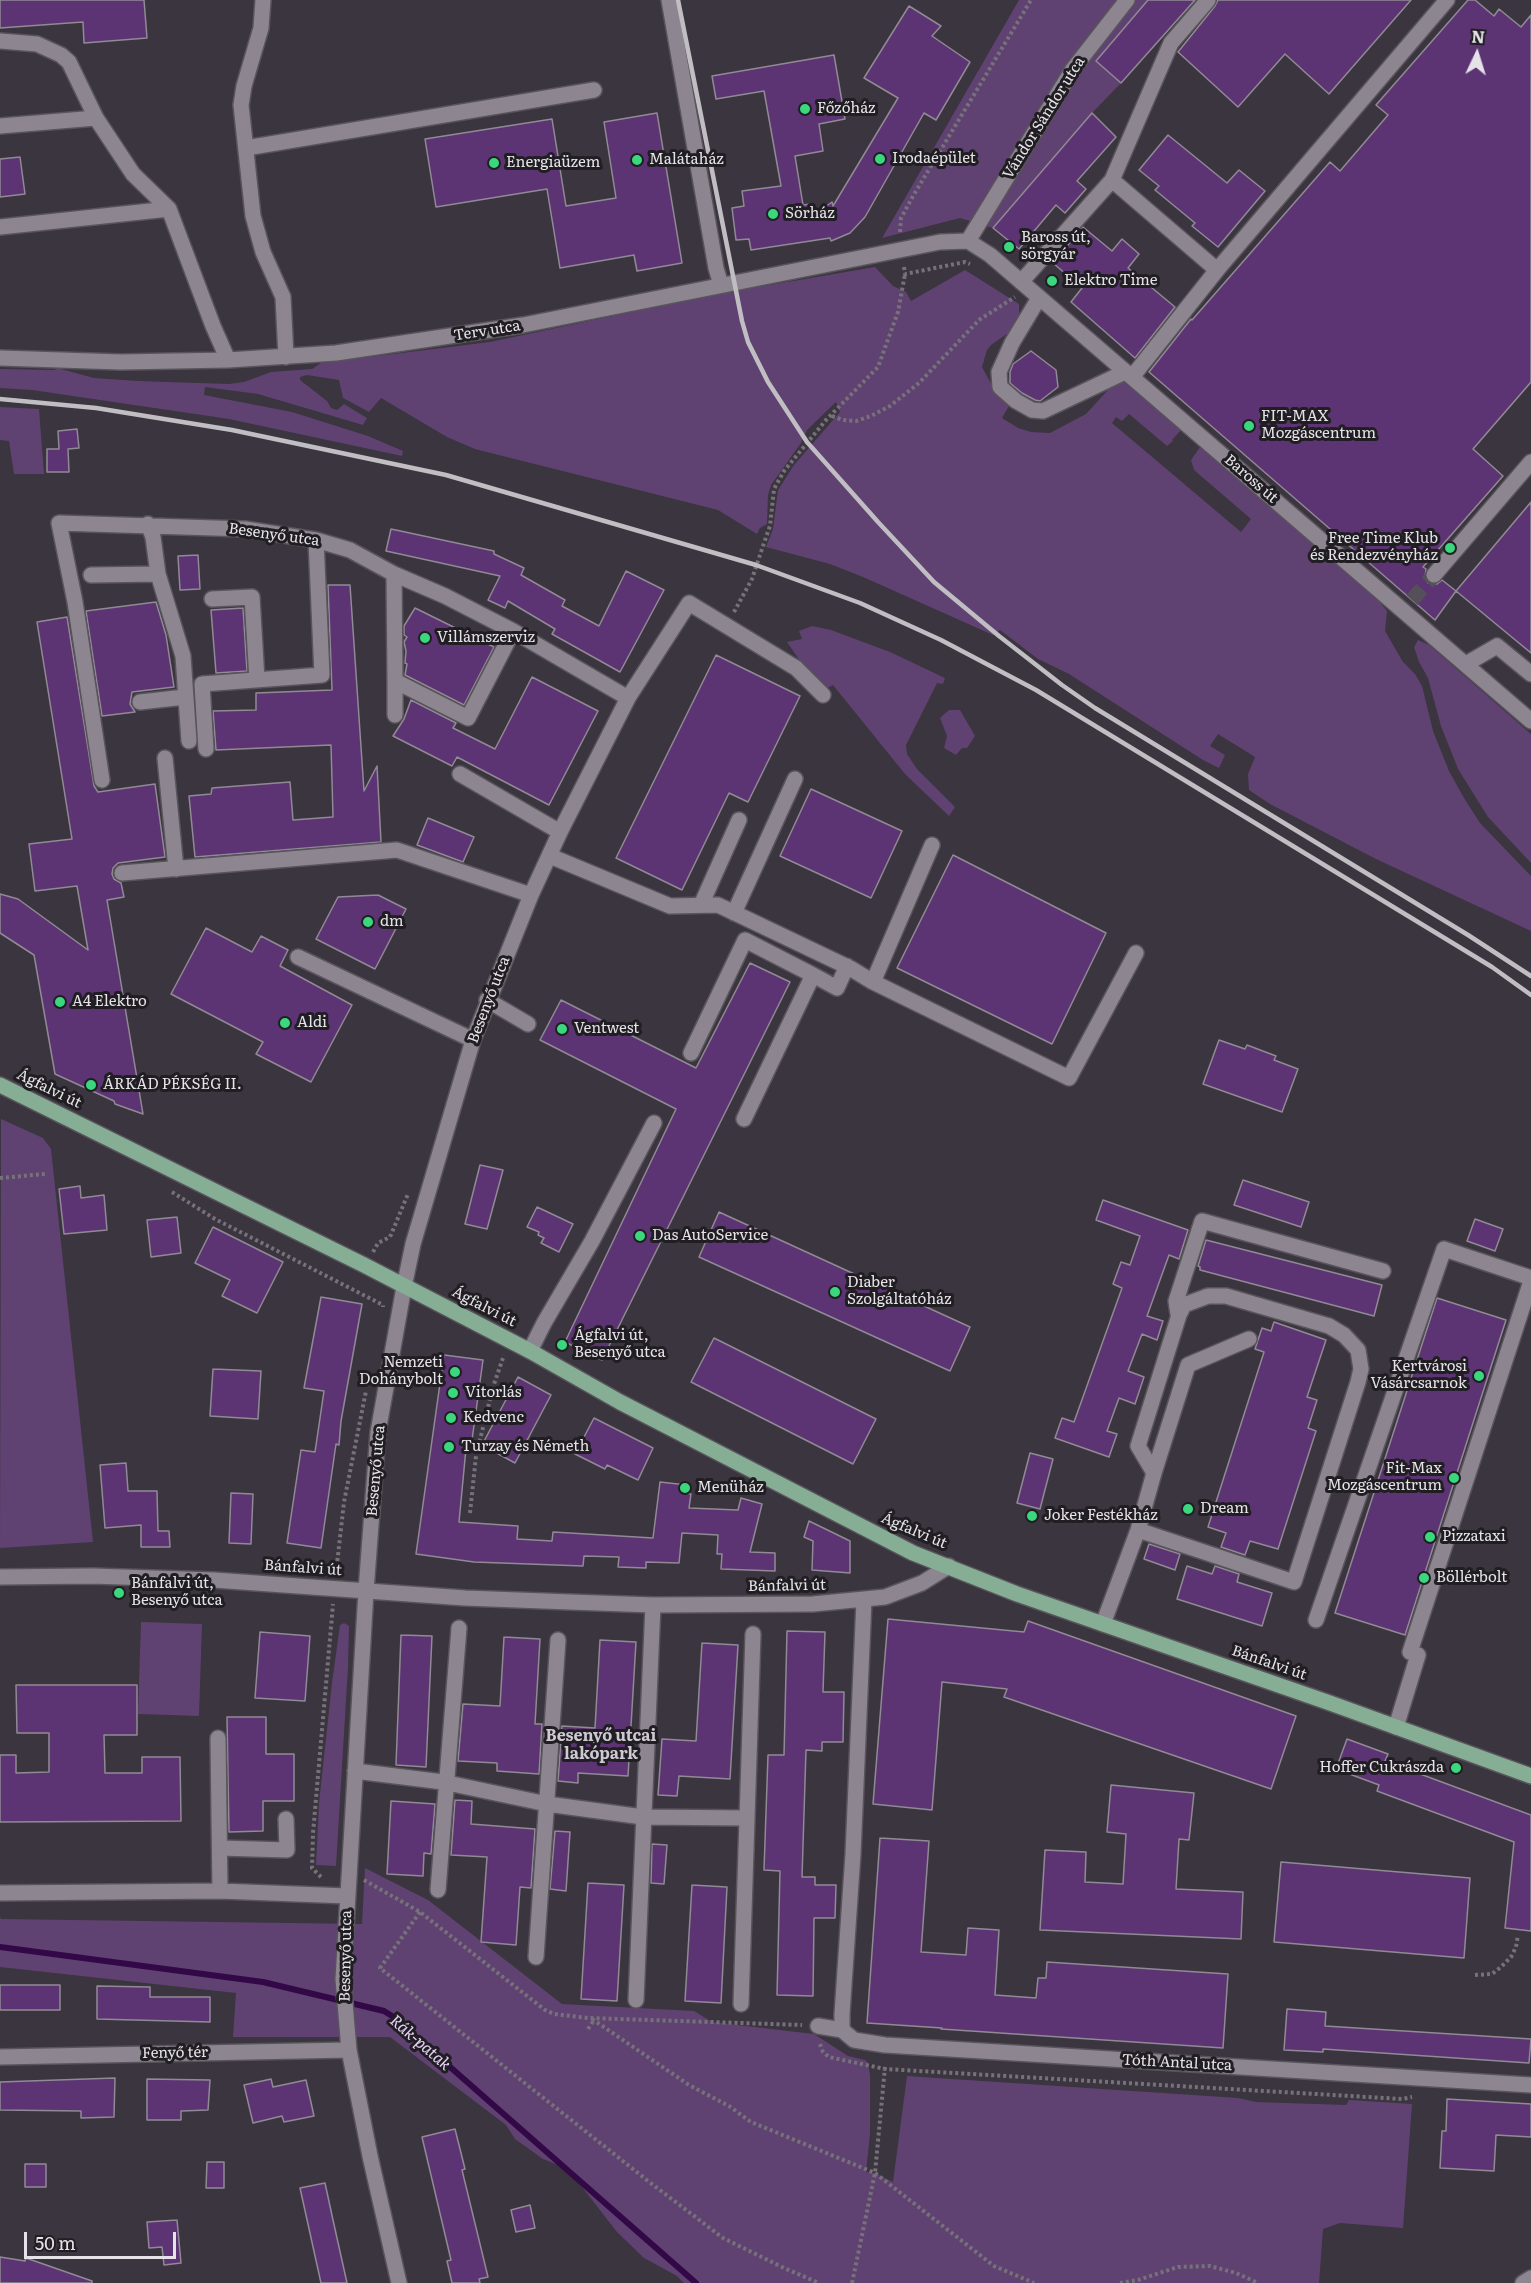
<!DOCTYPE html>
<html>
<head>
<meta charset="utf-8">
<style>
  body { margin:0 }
  #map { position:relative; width:1531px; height:2283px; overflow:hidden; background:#3a353e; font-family:Literata,serif }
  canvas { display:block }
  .north { position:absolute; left:1447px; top:24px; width:60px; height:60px; -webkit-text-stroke:4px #201e22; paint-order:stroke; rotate:4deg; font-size:16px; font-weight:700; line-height:24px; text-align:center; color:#e6e3e8 }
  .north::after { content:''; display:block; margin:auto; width:21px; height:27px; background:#e6e3e8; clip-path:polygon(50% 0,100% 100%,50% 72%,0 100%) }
  .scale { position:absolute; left:24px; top:2232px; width:152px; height:27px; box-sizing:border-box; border:3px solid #e6e3e8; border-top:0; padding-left:8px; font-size:18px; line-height:21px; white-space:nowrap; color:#e6e3e8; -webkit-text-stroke:4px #201e22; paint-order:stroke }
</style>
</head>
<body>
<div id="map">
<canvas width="1531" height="2283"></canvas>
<div class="north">N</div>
<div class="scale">50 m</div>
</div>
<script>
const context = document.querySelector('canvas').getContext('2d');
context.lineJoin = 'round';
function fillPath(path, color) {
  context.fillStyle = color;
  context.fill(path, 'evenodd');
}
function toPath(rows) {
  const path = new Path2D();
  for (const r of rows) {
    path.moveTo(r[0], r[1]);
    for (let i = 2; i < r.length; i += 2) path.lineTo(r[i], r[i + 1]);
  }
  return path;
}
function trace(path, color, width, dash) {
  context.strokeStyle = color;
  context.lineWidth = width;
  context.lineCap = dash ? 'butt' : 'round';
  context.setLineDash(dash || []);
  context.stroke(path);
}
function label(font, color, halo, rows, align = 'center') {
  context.font = font + ' Literata,serif';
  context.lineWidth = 6;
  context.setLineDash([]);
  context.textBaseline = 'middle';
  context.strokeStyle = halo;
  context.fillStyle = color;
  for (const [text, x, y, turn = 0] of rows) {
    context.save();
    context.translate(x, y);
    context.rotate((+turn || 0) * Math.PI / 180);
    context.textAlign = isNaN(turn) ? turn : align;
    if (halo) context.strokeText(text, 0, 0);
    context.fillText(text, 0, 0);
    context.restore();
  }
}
const green = toPath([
  [1019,0,1149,0,1121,83,1092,113,993,228,960,218,882,238],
  [875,267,893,286,906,292,911,301,965,270,1019,304,1019,320,1011,331,991,345,987,350,982,367,996,393,1009,406,1002,418,1018,428,1031,432,1050,433,1086,414,1117,380,1122,380,1181,430,1172,440,1173,441,1167,446,1129,414,1122,421,1116,417,1112,423,1241,532,1251,519,1194,470,1191,460,1200,447,1378,600,1387,611,1385,631,1403,662,1415,674,1422,686,1433,731,1449,771,1464,798,1480,823,1531,876,1531,931,1376,859,1270,804,1249,790,1248,774,1255,757,1218,734,1210,746,1225,755,1219,768,1203,760,1069,674,1038,659,1000,630,993,635,863,577,830,564,766,547,773,529,778,490,794,465,840,412,836,402,807,430,801,443,771,485,768,495,767,524,760,528,757,534,718,510,475,449,447,437,381,398,369,412,343,398,339,380,307,375,300,377,300,380,327,401,331,408,337,410,344,404,367,418,363,425,258,394,205,387,204,395,292,412,368,436,403,451,402,456,229,419,32,390,0,388,0,369,55,370,57,368,94,378,138,381,229,384,244,382,271,372,312,369,321,363,490,342,717,294],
  [0,407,39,409,44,474,14,474,9,441,0,440],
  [812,626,831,630,890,652,945,678,943,684,937,683,906,745,907,754,917,769,955,807,949,816,905,774,833,685,824,690,809,674,787,642,802,639,799,631],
  [1418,640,1429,645,1531,734,1531,863,1488,817,1458,769,1441,726,1428,678,1419,662,1414,647],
  [949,710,960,710,975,736,967,748,962,748,956,755,944,748,947,736,940,718],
  [1,1119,43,1138,51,1149,93,1542,0,1548],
  [141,1622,202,1624,199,1716,138,1714],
  [344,1623,349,1626,348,1667,336,1866,316,1865,319,1803,332,1683,340,1625],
  [365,1868,428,1900,562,2004,694,2011,712,2022,814,2034,848,2056,865,2060,868,2063,870,2075,870,2134,866,2172,875,2173,893,2182,907,2076,1238,2098,1256,2102,1346,2105,1349,2100,1412,2104,1403,2228,1340,2223,1323,2229,1319,2283,684,2283,677,2276,644,2258,617,2232,568,2169,543,2159,515,2139,506,2125,390,2037,233,2037,236,1993,0,1967,0,1917,1,1919,362,1924]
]);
const stream = toPath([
  [0,1947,263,1982,384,2011,392,2016,696,2283]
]);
const building = toPath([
  [0,0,144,0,147,38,84,43,83,22,0,28,0,0],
  [1148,0,1195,0,1121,83,1096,61,1148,0],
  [1218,0,1411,0,1329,94,1285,54,1238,107,1178,52,1215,6,1218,0],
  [1468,0,1475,0,1494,16,1499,9,1521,27,1531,15,1531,382,1473,449,1503,476,1423,567,1426,569,1425,578,1428,583,1437,584,1442,580,1456,591,1435,620,1149,372,1191,319,1192,320,1330,162,1340,171,1388,115,1376,105,1468,0],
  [909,6,941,26,932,36,970,62,936,120,924,113,865,217,850,233,831,241,830,238,751,250,749,239,736,240,732,208,744,206,742,191,781,186,764,91,716,99,712,76,834,55,845,119,819,124,823,151,795,156,803,205,811,204,813,216,832,202,833,206,898,98,864,78,909,6],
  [657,113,682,263,637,271,634,255,560,268,547,189,436,207,425,139,552,119,566,206,616,198,604,122,657,113],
  [1092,113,1116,137,1077,181,1086,189,1065,213,1056,205,1019,249,993,228,1092,113],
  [1168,135,1227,183,1239,170,1265,191,1218,247,1192,226,1195,223,1155,190,1159,186,1139,170,1168,135],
  [20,157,25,194,0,197,0,159,20,157],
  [1083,227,1112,251,1122,239,1139,254,1128,268,1175,307,1135,358,1071,302,1082,288,1053,263,1083,227],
  [1031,351,1056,370,1058,387,1040,401,1035,400,1022,393,1010,383,1010,372,1013,364,1031,351],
  [77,429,79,448,68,449,69,472,47,472,47,449,59,449,58,431,77,429],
  [1531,502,1531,653,1456,591,1531,502],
  [391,529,494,551,494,554,524,568,521,575,565,600,562,606,599,626,626,571,664,590,620,672,552,634,555,629,508,601,505,608,488,600,500,576,386,551,391,529],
  [198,555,200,589,180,590,178,556,198,555],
  [328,585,350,585,364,791,377,766,381,842,195,857,189,796,211,794,212,788,290,782,293,820,333,817,331,745,216,750,213,711,256,710,256,693,332,690,328,585],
  [156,602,166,635,174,687,132,692,130,704,135,712,102,716,86,611,156,602],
  [243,608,247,671,216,673,211,610,243,608],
  [415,608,494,647,464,705,405,675,407,664,405,663,406,651,404,642,407,637,404,635,404,626,415,608],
  [67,617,94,786,98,792,155,784,165,857,118,863,113,868,112,874,114,879,121,883,124,897,107,900,143,1114,115,1104,114,1101,55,1074,34,955,0,933,0,894,18,899,88,950,77,886,35,891,29,844,72,839,37,622,67,617],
  [716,655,800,696,748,802,729,793,682,890,616,858,716,655],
  [532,677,598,711,549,805,457,757,452,766,393,736,404,719,411,700,456,723,453,728,495,749,532,677],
  [811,789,902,831,871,898,780,856,811,789],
  [428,818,474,837,463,862,417,845,428,818],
  [953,855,1106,933,1052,1044,897,968,953,855],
  [378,895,406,909,375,969,316,939,338,897,378,895],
  [206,928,252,952,261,936,288,950,280,966,352,1005,311,1082,256,1054,263,1042,171,994,206,928],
  [750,963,790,982,602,1360,565,1342,676,1109,540,1040,561,1000,696,1068,750,963],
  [1219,1040,1245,1049,1247,1045,1276,1056,1274,1060,1298,1069,1282,1112,1203,1084,1219,1040],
  [480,1165,503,1170,487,1229,465,1224,480,1165],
  [1243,1180,1309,1202,1301,1227,1234,1205,1243,1180],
  [80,1186,81,1198,104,1195,107,1230,64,1234,59,1189,80,1186],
  [1103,1200,1188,1230,1179,1259,1169,1255,1147,1316,1163,1321,1157,1340,1142,1334,1128,1371,1144,1377,1135,1404,1119,1398,1107,1431,1117,1434,1109,1457,1055,1438,1062,1418,1074,1422,1122,1288,1113,1284,1121,1262,1130,1265,1140,1236,1096,1220,1103,1200],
  [537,1207,573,1224,559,1252,541,1243,544,1238,538,1235,539,1232,527,1227,537,1207],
  [719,1212,970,1327,950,1371,699,1257,719,1212],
  [177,1217,181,1253,151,1257,147,1220,177,1217],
  [1475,1219,1503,1229,1495,1251,1467,1241,1475,1219],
  [213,1227,283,1262,257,1313,222,1296,230,1280,195,1263,213,1227],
  [1206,1240,1382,1285,1374,1316,1200,1270,1200,1267,1198,1266,1206,1240],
  [321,1297,362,1304,341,1421,339,1445,336,1444,321,1548,287,1543,301,1450,315,1452,324,1391,304,1388,321,1297],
  [1437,1298,1506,1320,1405,1635,1335,1613,1437,1298],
  [1274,1322,1326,1340,1307,1397,1317,1400,1308,1428,1316,1431,1278,1549,1250,1541,1245,1555,1221,1547,1226,1533,1208,1527,1264,1352,1255,1349,1262,1328,1271,1331,1274,1322],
  [714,1338,876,1419,853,1464,691,1382,714,1338],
  [444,1355,483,1360,472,1440,467,1438,459,1522,518,1526,517,1539,552,1541,553,1532,653,1538,660,1482,687,1485,686,1493,691,1494,689,1508,738,1510,741,1498,762,1504,750,1552,775,1553,775,1571,721,1569,722,1554,717,1554,718,1535,682,1533,679,1563,646,1562,646,1568,618,1567,619,1557,584,1556,583,1566,474,1562,416,1554,444,1355],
  [213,1369,261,1371,258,1419,210,1416,213,1369],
  [518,1377,551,1395,515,1463,482,1445,518,1377],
  [594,1418,653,1448,638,1480,607,1465,605,1469,575,1454,594,1418],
  [1030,1453,1053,1459,1040,1509,1017,1503,1030,1453],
  [126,1463,128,1491,157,1491,158,1531,169,1531,170,1547,141,1547,141,1525,105,1528,100,1465,126,1463],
  [231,1493,253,1494,251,1544,229,1543,231,1493],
  [809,1521,850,1541,850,1573,812,1570,813,1541,804,1537,809,1521],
  [1149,1544,1180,1554,1175,1570,1144,1559,1149,1544],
  [1187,1566,1212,1574,1215,1566,1239,1574,1237,1582,1272,1593,1262,1626,1177,1599,1187,1566],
  [888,1619,1024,1632,1028,1621,1296,1716,1271,1789,1004,1697,1007,1689,942,1682,932,1810,873,1804,888,1619],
  [787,1631,825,1632,823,1692,844,1692,843,1742,822,1742,822,1751,806,1750,802,1877,815,1877,815,1885,836,1885,835,1918,814,1918,813,1996,777,1995,780,1871,764,1870,768,1755,784,1755,787,1631],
  [260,1632,310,1636,305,1701,255,1698,260,1632],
  [401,1635,432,1636,426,1767,396,1765,401,1635],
  [504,1637,540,1639,535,1724,542,1724,539,1774,497,1771,497,1763,458,1761,463,1704,500,1706,504,1637],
  [600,1640,636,1642,628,1776,578,1773,578,1783,558,1781,562,1726,595,1728,600,1640],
  [702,1643,738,1645,730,1779,679,1776,677,1796,658,1795,662,1739,696,1741,702,1643],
  [16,1685,137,1685,137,1735,104,1735,105,1773,142,1773,142,1757,180,1757,181,1821,0,1822,0,1755,16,1755,16,1773,49,1772,49,1733,17,1733,16,1685],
  [227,1717,266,1717,266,1754,294,1754,294,1801,263,1801,263,1831,229,1832,227,1717],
  [1347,1739,1388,1754,1385,1761,1531,1815,1531,1931,1505,1928,1514,1842,1377,1791,1379,1785,1336,1769,1347,1739],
  [1111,1785,1194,1793,1189,1840,1179,1839,1176,1889,1243,1892,1241,1939,1040,1930,1045,1850,1086,1852,1085,1882,1123,1884,1126,1834,1107,1832,1111,1785],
  [455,1800,472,1801,471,1824,535,1829,531,1888,520,1887,516,1945,481,1942,487,1857,451,1855,455,1800],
  [391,1801,435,1804,431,1854,424,1853,423,1876,387,1874,391,1801],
  [555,1831,570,1832,566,1891,550,1889,555,1831],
  [880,1838,929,1841,921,1952,966,1955,968,1928,999,1930,995,1995,1036,1998,1038,1978,1046,1978,1047,1962,1228,1974,1223,2048,941,2029,942,2028,867,2023,880,1838],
  [652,1844,667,1845,664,1884,651,1883,652,1844],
  [1281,1862,1470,1878,1464,1958,1274,1942,1281,1862],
  [588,1883,624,1885,617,2001,581,1999,588,1883],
  [692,1885,727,1887,721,2003,685,2001,692,1885],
  [0,1985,60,1985,60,2010,0,2010,0,1985],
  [97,1986,150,1987,150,1997,210,1997,210,2022,97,2019,97,1986],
  [1287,2009,1326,2012,1325,2026,1531,2039,1529,2063,1323,2049,1323,2052,1284,2050,1287,2009],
  [115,2078,114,2117,81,2118,81,2111,0,2110,0,2082,115,2078],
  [147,2079,210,2080,208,2110,181,2111,181,2120,147,2120,147,2079],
  [271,2079,273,2087,306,2080,314,2116,284,2122,282,2116,253,2123,244,2085,271,2079],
  [1447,2099,1531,2104,1531,2137,1496,2135,1494,2171,1440,2168,1442,2131,1446,2131,1447,2099],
  [455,2129,465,2169,462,2170,488,2277,479,2279,480,2283,452,2283,447,2261,451,2260,422,2137,455,2129],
  [207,2162,224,2162,224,2188,206,2188,207,2162],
  [25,2164,46,2164,46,2187,25,2187,25,2164],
  [325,2183,333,2220,347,2283,321,2283,300,2188,325,2183],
  [530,2205,535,2228,516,2232,511,2210,530,2205],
  [177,2220,181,2263,164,2265,162,2247,149,2248,147,2222,177,2220],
  [0,2257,25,2261,26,2258,92,2281,92,2283,0,2283,0,2257]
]);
const minorTunnel = toPath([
  [1412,600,1434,575]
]);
const path = toPath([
  [900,232,901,218,913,196,1031,0],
  [904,267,905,274,965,262,970,264],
  [832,416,843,420,856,421,871,416,890,406,919,383,979,320,1015,297],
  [734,612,752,579,764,543,770,526,774,489,784,471,826,420,878,367,898,312,905,274],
  [0,1178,45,1174],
  [172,1192,215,1219,383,1305,383,1307],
  [373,1252,378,1243,390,1237,408,1194],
  [470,1513,476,1456,493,1387,504,1355],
  [336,1573,344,1502,366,1391],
  [321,1877,312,1868,313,1833,333,1604],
  [364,1880,420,1912,545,2010,554,2014,588,2018,802,2025],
  [420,1912,380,1968,648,2181,723,2238,784,2268,819,2283],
  [1475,1975,1492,1974,1501,1967,1511,1957,1516,1947,1518,1935],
  [592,2019,689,2085,729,2106,751,2122,875,2173,994,2266,1034,2283],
  [588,2029,594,2020],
  [820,2044,823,2052,829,2057,885,2069,1402,2099,1412,2097],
  [852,2283,875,2173,885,2067],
  [1120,2283,1138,2280,1178,2267,1210,2266,1236,2273,1258,2283]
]);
const minor = toPath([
  [263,0,261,28,244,86,241,105,253,216,263,252,283,297,286,357],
  [669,0,716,268,721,285],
  [0,41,37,44,61,55,69,62,96,118,133,174,169,209],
  [0,126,96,118],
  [246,148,594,90],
  [1112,180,1217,270],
  [0,227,169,209,213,326,228,360],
  [968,241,990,255,1531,721],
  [968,241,1073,69,1127,0],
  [1021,282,1112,180,1171,43,1208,0],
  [1039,298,1012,343,999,372,1000,387,1016,401,1032,410,1043,411,1125,372],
  [0,358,121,362,228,360,336,353,523,325,940,242,968,241],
  [1132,377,1217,270,1447,0],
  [148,524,153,537,158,574,183,656,189,741],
  [394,574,395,681,468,718,513,631],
  [91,575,158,574],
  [1434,575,1531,462],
  [212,599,252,597,257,680],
  [1466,664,1497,646,1531,674],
  [140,702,185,697],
  [395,715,395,681],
  [206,749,202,684,322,675,316,540],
  [165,758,176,869],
  [460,774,560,832],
  [102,780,75,602,59,523,245,529,316,540,350,550,394,574,445,596,513,631,628,698],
  [550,856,670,906,718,905,850,968,873,982,1069,1078,1136,953],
  [122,873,397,850,531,895],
  [701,905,739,820],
  [734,913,795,779],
  [298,957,473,1040],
  [873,982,932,845],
  [487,1000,528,1024],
  [691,1053,745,940,813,975],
  [744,1119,813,975,837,988,847,966],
  [1178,1314,1176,1301,1202,1221,1383,1271],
  [530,1351,544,1323,592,1241,654,1123],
  [1138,1530,1294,1582,1358,1382,1361,1369,1358,1350,1344,1335,1329,1326,1226,1296,1208,1296,1184,1305,1179,1315,1138,1446,1154,1473],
  [0,1577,92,1576,214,1580,465,1598,570,1602,653,1605,813,1604,885,1597,922,1583,949,1566],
  [864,1600,853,1854,842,2014,842,2030,854,2040,885,2045,1531,2085],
  [1316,1620,1444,1249,1531,1278],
  [1103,1624,1138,1530,1154,1473,1188,1365,1249,1339],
  [1410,1652,1531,1281],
  [1396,1727,1418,1655],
  [218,1738,220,1891],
  [355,1771,443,1782,547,1804,643,1817,747,1818],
  [220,1848,287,1850,286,1819],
  [438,1890,459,1628],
  [0,1893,220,1891,347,1896],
  [536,1957,558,1640],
  [636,2000,653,1605],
  [741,2004,753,1634],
  [818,2026,842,2030],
  [0,2057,349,2050],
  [399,2283,370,2156,349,2050,343,1979,366,1591,378,1432,404,1287,413,1244,473,1040,531,895,560,832,628,698,689,603,796,668,823,695],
  [1523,2283,1531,2278]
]);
const major = toPath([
  [0,1085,364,1265,530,1351,620,1402,913,1553,1017,1594,1330,1703,1531,1776]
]);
const rail = toPath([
  [678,0,742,321,748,342,768,382,807,442,878,522,934,582,999,636,1062,685,1095,708,1468,935,1531,976],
  [0,399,96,408,232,430,446,475,756,565,860,603,941,640,1036,690,1446,939,1492,967,1531,995]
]);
const markers = [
  [805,109,6,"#3bd77e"],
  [880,159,6,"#3bd77e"],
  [637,160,6,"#3bd77e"],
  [494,163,6,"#3bd77e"],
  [773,214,6,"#3bd77e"],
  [1009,247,6,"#3bd77e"],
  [1052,281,6,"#3bd77e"],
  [1249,426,6,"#3bd77e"],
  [1450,548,6,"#3bd77e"],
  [425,638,6,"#3bd77e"],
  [368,922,6,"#3bd77e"],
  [60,1002,6,"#3bd77e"],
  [285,1023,6,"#3bd77e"],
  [562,1029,6,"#3bd77e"],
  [91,1085,6,"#3bd77e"],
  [640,1236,6,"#3bd77e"],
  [835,1292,6,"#3bd77e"],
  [562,1345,6,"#3bd77e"],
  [455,1372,6,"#3bd77e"],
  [1479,1376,6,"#3bd77e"],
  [453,1393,6,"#3bd77e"],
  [451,1418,6,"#3bd77e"],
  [449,1447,6,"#3bd77e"],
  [1454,1478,6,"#3bd77e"],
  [685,1488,6,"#3bd77e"],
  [1188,1509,6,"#3bd77e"],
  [1032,1516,6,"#3bd77e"],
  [1430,1537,6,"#3bd77e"],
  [1424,1578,6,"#3bd77e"],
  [119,1593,6,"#3bd77e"],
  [1456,1768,6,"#3bd77e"]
];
const poiNames = [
  ["Főzőház",817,109],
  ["Irodaépület",892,159],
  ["Malátaház",649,160],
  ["Energiaüzem",506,163],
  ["Sörház",785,214],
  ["Baross út,",1021,238],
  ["sörgyár",1021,255],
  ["Elektro Time",1064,281],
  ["FIT-MAX",1261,417],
  ["Mozgáscentrum",1261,434],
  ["Free Time Klub",1438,539,"right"],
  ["és Rendezvényház",1438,556,"right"],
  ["Villámszerviz",437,638],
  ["dm",380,922],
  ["A4 Elektro",72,1002],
  ["Aldi",297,1023],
  ["Ventwest",574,1029],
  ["ÁRKÁD PÉKSÉG II.",103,1085],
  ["Das AutoService",652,1236],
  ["Diaber",847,1283],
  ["Szolgáltatóház",847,1300],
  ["Ágfalvi út,",574,1336],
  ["Besenyő utca",574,1353],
  ["Nemzeti",443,1363,"right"],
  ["Dohánybolt",443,1380,"right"],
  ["Kertvárosi",1467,1367,"right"],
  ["Vásárcsarnok",1467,1384,"right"],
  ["Vitorlás",465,1393],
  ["Kedvenc",463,1418],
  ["Turzay és Németh",461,1447],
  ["Fit-Max",1442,1469,"right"],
  ["Mozgáscentrum",1442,1486,"right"],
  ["Menüház",697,1488],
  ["Dream",1200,1509],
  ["Joker Festékház",1044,1516],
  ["Pizzataxi",1442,1537],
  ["Böllérbolt",1436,1578],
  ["Bánfalvi út,",131,1584],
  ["Besenyő utca",131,1601],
  ["Hoffer Cukrászda",1444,1768,"right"]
];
const streetNames = [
  ["Vándor Sándor utca",1044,118,-58],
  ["Terv utca",487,331,-9],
  ["Baross út",1251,479,41],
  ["Besenyő utca",274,535,8],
  ["Besenyő utca",489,1000,-69],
  ["Ágfalvi út",49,1089,26],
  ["Ágfalvi út",484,1307,27],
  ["Besenyő utca",376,1471,-85],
  ["Ágfalvi út",914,1531,23],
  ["Bánfalvi út",303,1568,4],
  ["Bánfalvi út",787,1586,-1],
  ["Bánfalvi út",1269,1663,19],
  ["Besenyő utca",346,1956,-89],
  ["Fenyő tér",175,2053,-1],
  ["Tóth Antal utca",1177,2063,3]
];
const neighbourhoodNames = [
  ["Besenyő utcai",601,1736],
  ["lakópark",601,1754]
];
const waterNames = [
  ["Rák-patak",420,2043,41]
];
fillPath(green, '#5f4271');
trace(stream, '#330847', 6);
fillPath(building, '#5c3473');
trace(building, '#918a95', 1.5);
trace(minorTunnel, '#544f58', 15, [15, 8]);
trace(minor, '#59545c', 18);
trace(major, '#59545c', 18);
trace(path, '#77727a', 4, [3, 3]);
trace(minor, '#8d8691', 15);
trace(major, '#85ae94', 15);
trace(rail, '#c1bec3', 4.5);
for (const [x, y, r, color] of markers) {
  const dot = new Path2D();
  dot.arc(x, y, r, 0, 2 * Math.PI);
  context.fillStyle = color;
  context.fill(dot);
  trace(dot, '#201e22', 2);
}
label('15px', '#e6e3e8', '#201e22', poiNames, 'left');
label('15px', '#e6e3e8', '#201e22', streetNames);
label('bold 16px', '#cfc9d4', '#201e22', neighbourhoodNames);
label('italic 16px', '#e9d2f8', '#201e22', waterNames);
</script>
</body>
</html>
